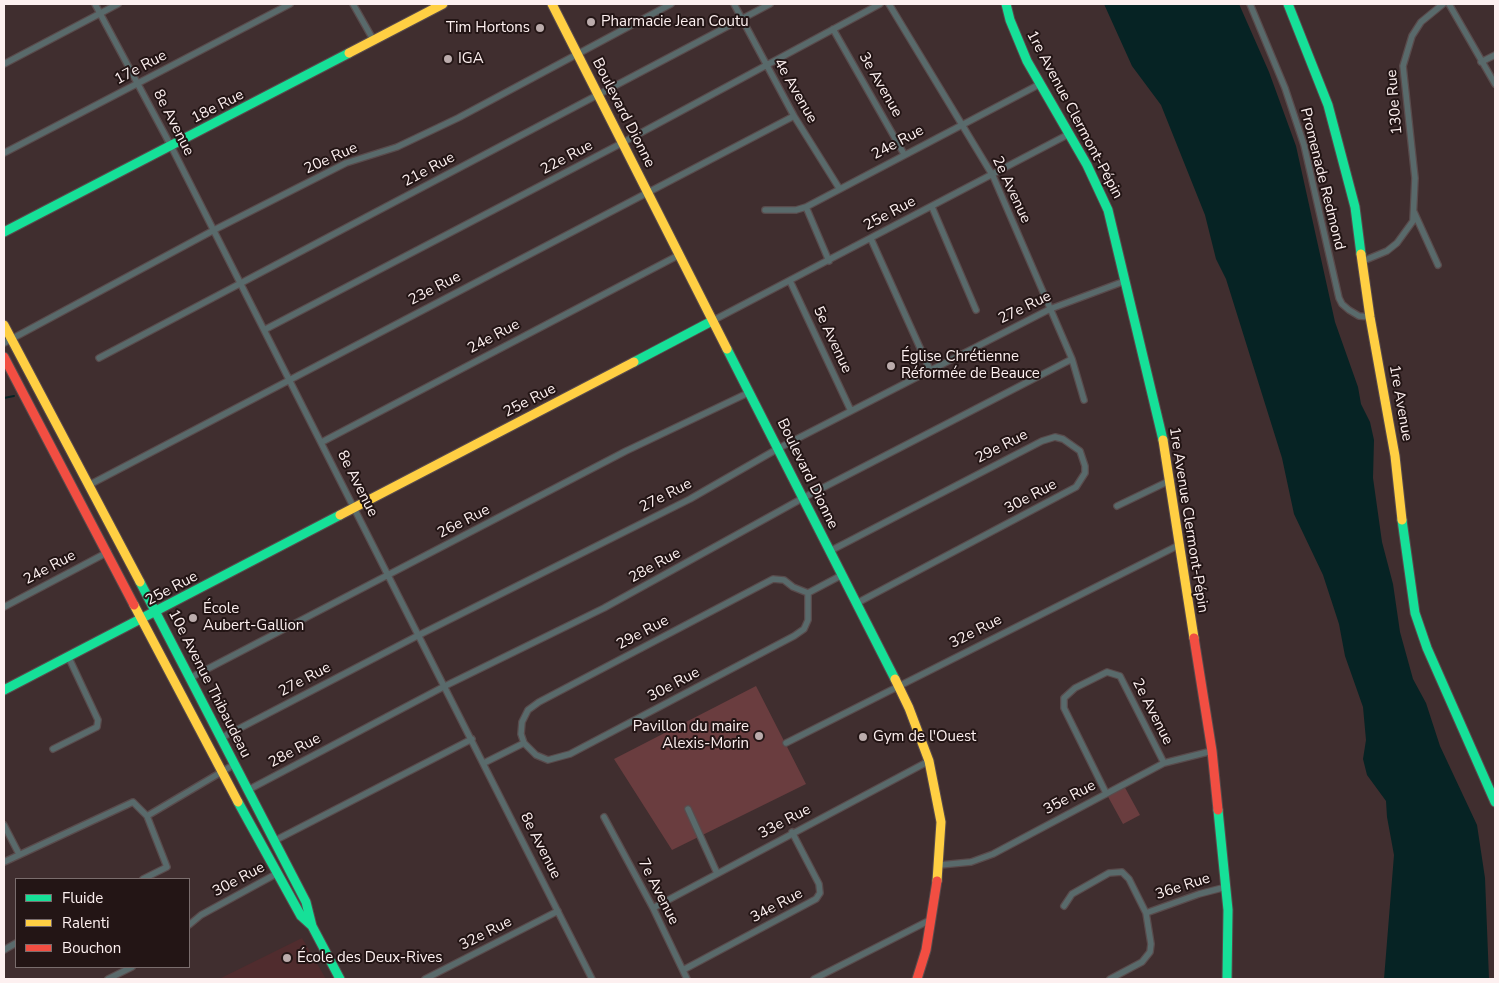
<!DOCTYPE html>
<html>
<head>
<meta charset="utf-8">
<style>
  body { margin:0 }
  #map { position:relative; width:1499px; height:983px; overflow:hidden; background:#402e2f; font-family:"Nunito Sans",sans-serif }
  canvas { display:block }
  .frame { position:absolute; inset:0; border:5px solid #fdf0f0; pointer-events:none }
  .legend { position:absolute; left:15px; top:878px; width:175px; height:90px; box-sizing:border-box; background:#231515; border:1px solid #7a6d6d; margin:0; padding:6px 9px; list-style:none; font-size:15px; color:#fdf0f0 }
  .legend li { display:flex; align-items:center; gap:10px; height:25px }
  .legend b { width:25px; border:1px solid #7a6d6d }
</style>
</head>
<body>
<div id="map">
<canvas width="1499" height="983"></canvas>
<div class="frame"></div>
<ul class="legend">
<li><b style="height:6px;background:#16e098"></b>Fluide</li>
<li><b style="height:6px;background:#ffcf43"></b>Ralenti</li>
<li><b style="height:6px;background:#f24e42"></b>Bouchon</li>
</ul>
</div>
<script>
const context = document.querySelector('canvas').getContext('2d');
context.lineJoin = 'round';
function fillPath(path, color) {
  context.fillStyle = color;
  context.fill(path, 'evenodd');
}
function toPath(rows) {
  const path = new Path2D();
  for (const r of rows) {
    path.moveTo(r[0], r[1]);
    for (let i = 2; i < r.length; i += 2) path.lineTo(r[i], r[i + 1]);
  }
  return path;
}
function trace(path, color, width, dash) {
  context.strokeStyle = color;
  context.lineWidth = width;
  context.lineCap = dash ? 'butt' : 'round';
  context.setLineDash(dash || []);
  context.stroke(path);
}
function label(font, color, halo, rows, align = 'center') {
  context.font = font + ' "Nunito Sans",sans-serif';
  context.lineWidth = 4;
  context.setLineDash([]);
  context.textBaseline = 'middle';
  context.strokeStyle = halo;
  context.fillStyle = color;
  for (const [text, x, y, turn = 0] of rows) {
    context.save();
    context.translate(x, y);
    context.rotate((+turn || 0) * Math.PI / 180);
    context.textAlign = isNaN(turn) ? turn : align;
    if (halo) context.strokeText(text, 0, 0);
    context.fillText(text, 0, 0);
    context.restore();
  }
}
const built = toPath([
  [302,938,326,979,219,979]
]);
const green = toPath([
  [756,686,806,784,672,850,614,759],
  [1123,784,1140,815,1123,824,1106,793]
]);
const water = toPath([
  [1104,4,1239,4,1269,72,1296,146,1335,322,1358,387,1361,404,1370,422,1374,440,1373,478,1382,542,1393,584,1400,632,1413,679,1426,703,1440,746,1477,825,1485,878,1489,979,1384,979,1394,855,1387,817,1386,801,1367,775,1363,759,1366,740,1363,707,1345,656,1339,624,1323,575,1294,514,1282,458,1226,279,1216,259,1205,215,1161,105,1132,66]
]);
const stream = toPath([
  [4,398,14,396]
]);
const street = toPath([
  [95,4,171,146,592,979],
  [353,4,374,41],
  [734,4,794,116,839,188],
  [889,4,993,176,1072,359,1084,400],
  [1250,4,1285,88,1304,145,1339,298,1342,304,1349,310,1359,316,1370,317],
  [1449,4,1495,84],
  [833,29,904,154],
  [1481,62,1495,55],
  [4,64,118,4],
  [4,153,290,4],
  [806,207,829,261],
  [932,207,976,310],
  [765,210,796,210,806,207,1040,84],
  [1414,212,1438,265],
  [871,239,930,370],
  [1363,261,1387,251,1397,243,1413,221,1415,178,1403,66,1412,36,1421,22,1443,4],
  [790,281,851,411],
  [712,321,1069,134],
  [264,330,622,143,880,4],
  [4,343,214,230,346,163,397,147,458,118,671,4],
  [99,358,770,4],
  [322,442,679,255],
  [89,485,794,116],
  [1117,506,1171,480],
  [830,551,1042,441,1055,437,1063,439,1080,451,1085,466,1085,473,1076,487,857,603],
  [4,607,108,552],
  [190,678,626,451,750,392],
  [221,738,419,635,690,499,779,448,1050,309,1125,281],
  [524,743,536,755,548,760,570,754,794,636,804,629,808,620,808,593],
  [786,743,1179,545],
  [53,749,97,727,98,720,68,656],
  [484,763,524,743,521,734,522,722,528,710,539,702,773,579,784,580,793,587,808,593,842,575],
  [248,790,445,686,604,608,803,498,1072,359],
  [1106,793,1064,708,1064,698,1075,688,1107,672,1120,676,1164,763],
  [688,809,717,873],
  [604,817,653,908,687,979],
  [4,825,19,854],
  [274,841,472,739],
  [4,862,133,802,147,816,235,764],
  [940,865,971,862,993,854,1164,763,1212,751],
  [143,879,167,867,147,816],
  [1064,906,1072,894,1109,873,1122,872,1129,879,1146,913,1151,944,1150,952,1142,962,1110,979],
  [653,908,929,761],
  [1146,913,1199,894,1226,887],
  [189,925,201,915,276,874],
  [4,950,16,943],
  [683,970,816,899,820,893,819,884,792,832],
  [108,979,132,967],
  [425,979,558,911],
  [814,979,932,919]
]);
const fast = toPath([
  [1006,4,1010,20,1027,61,1087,165,1108,210,1163,440],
  [1288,4,1328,105,1355,207,1361,254],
  [4,232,349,53],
  [727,349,895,679],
  [634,362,712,321],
  [1402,520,1415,613,1427,648,1495,802],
  [140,582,306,902,312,926,340,979],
  [4,690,340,515],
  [238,802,301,916,312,926],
  [1218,810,1228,910,1227,979]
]);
const slow = toPath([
  [552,4,727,349],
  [349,53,443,4],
  [1361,254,1370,317,1395,456,1402,520],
  [4,325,140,582],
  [1163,440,1194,638],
  [340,515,634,362],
  [134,605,238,802],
  [895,679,909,708,929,761,941,822,937,881]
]);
const jam = toPath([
  [4,357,134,605],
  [1194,638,1212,751,1218,810],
  [917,979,926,950,937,881]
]);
const markers = [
  [591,22,5,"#bbacac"],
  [540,28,5,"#bbacac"],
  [448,59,5,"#bbacac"],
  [891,366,5,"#bbacac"],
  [193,618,5,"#bbacac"],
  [759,736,5,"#bbacac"],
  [863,737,5,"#bbacac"],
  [287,958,5,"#bbacac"]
];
const poiNames = [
  ["Pharmacie Jean Coutu",601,22],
  ["Tim Hortons",530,28,"right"],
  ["IGA",458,59],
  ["Église Chrétienne",901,357],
  ["Réformée de Beauce",901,374],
  ["École",203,609],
  ["Aubert-Gallion",203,626],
  ["Pavillon du maire",749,727,"right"],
  ["Alexis-Morin",749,744,"right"],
  ["Gym de l'Ouest",873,737],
  ["École des Deux-Rives",297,958]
];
const streetNames = [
  ["17e Rue",141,68,-28],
  ["3e Avenue",880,85,60],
  ["4e Avenue",795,91,60],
  ["130e Rue",1395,102,-95],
  ["18e Rue",218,107,-27],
  ["Boulevard Dionne",623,113,63],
  ["1re Avenue Clermont-Pépin",1074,115,62],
  ["8e Avenue",173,123,63],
  ["24e Rue",898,143,-28],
  ["22e Rue",567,158,-28],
  ["20e Rue",331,159,-24],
  ["21e Rue",429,170,-28],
  ["Promenade Redmond",1322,179,76],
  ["2e Avenue",1011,190,65],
  ["25e Rue",890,214,-28],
  ["23e Rue",435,289,-27],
  ["27e Rue",1025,308,-26],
  ["24e Rue",494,337,-28],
  ["5e Avenue",832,340,65],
  ["25e Rue",530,401,-27],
  ["1re Avenue",1400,403,80],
  ["29e Rue",1002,447,-27],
  ["Boulevard Dionne",807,474,64],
  ["8e Avenue",357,484,63],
  ["27e Rue",666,496,-27],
  ["30e Rue",1031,497,-28],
  ["1re Avenue Clermont-Pépin",1188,520,81],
  ["26e Rue",464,522,-27],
  ["28e Rue",655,566,-29],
  ["24e Rue",50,568,-28],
  ["25e Rue",172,589,-28],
  ["32e Rue",976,632,-27],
  ["29e Rue",643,633,-28],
  ["27e Rue",305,680,-28],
  ["10e Avenue Thibaudeau",209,684,63],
  ["30e Rue",674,685,-28],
  ["2e Avenue",1152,712,63],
  ["28e Rue",295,751,-28],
  ["35e Rue",1070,798,-28],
  ["33e Rue",785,822,-28],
  ["8e Avenue",540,846,63],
  ["30e Rue",239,880,-28],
  ["36e Rue",1183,887,-18],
  ["7e Avenue",658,892,63],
  ["34e Rue",777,906,-28],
  ["32e Rue",486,934,-27]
];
fillPath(built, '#502c2e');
fillPath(green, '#6a3d3f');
fillPath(water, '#062324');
trace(stream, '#062324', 2);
trace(street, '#594b4c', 8);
trace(fast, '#594b4c', 11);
trace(slow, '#594b4c', 11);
trace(jam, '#594b4c', 11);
trace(street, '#596a6b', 5.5);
trace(fast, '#16e098', 9);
trace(slow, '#ffcf43', 9);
trace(jam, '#f24e42', 9);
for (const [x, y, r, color] of markers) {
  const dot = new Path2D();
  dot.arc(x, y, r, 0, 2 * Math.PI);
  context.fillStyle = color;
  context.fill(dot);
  trace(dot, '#231515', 2);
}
label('15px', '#fdf0f0', '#231515', poiNames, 'left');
label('15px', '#fdf0f0', '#231515', streetNames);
</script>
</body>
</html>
